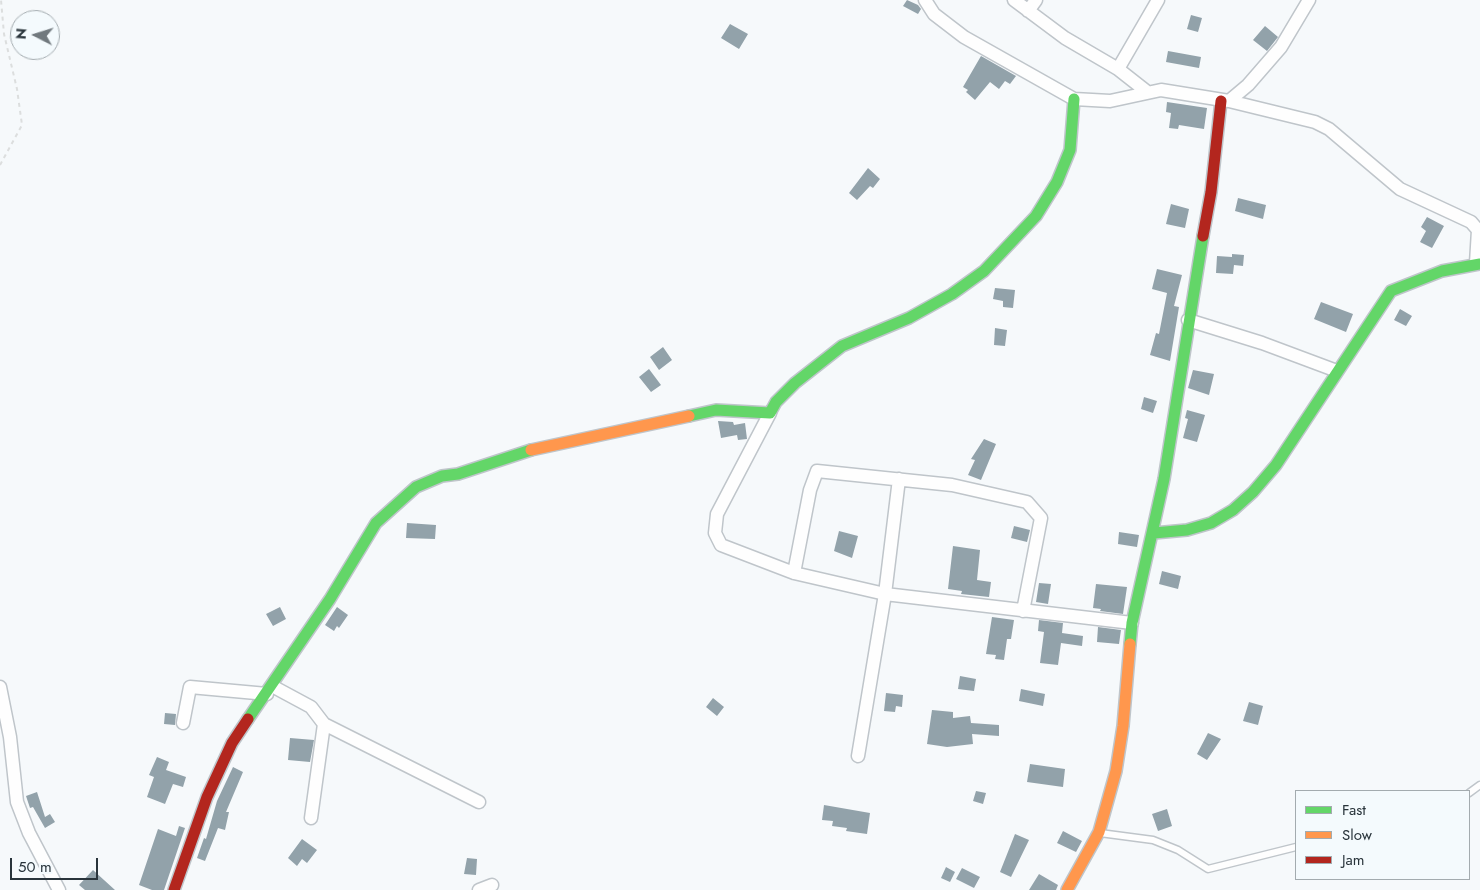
<!DOCTYPE html>
<html>
<head>
<meta charset="utf-8">
<style>
  body { margin:0 }
  #map { position:relative; width:1480px; height:890px; overflow:hidden; background:#f6f9fb; font-family:Jost,sans-serif }
  canvas { display:block }
  .legend { position:absolute; left:1295px; top:790px; width:175px; height:90px; box-sizing:border-box; background:#f4fafd; border:1px solid #a3abaf; margin:0; padding:6px 9px; list-style:none; font-size:15px; color:#29343b }
  .legend li { display:flex; align-items:center; gap:10px; height:25px }
  .legend b { width:25px; border:1px solid #a3abaf }
  .north { position:absolute; left:10px; top:10px; width:50px; height:50px; box-sizing:border-box; background:#f4fafd; border:1px solid #a3abaf; border-radius:50%; rotate:275deg; font-size:14px; font-weight:700; line-height:20px; text-align:center; color:#29343b }
  .north::after { content:''; display:block; margin:auto; width:18px; height:22px; background:#71797e; clip-path:polygon(50% 0,100% 100%,50% 72%,0 100%) }
  .scale { position:absolute; left:10px; top:858px; width:88px; height:22px; box-sizing:border-box; border:2px solid #29343b; border-top:0; padding-left:6px; font-size:15px; line-height:18px; white-space:nowrap; color:#29343b; -webkit-text-stroke:4px #f4fafd; paint-order:stroke }
</style>
</head>
<body>
<div id="map">
<canvas width="1480" height="890"></canvas>
<ul class="legend">
<li><b style="height:6px;background:#63d668"></b>Fast</li>
<li><b style="height:6px;background:#ff974d"></b>Slow</li>
<li><b style="height:6px;background:#b3261e"></b>Jam</li>
</ul>
<div class="north">N</div>
<div class="scale">50 m</div>
</div>
<script>
const context = document.querySelector('canvas').getContext('2d');
context.lineJoin = 'round';
function fillPath(path, color) {
  context.fillStyle = color;
  context.fill(path, 'evenodd');
}
function toPath(rows) {
  const path = new Path2D();
  for (const r of rows) {
    path.moveTo(r[0], r[1]);
    for (let i = 2; i < r.length; i += 2) path.lineTo(r[i], r[i + 1]);
  }
  return path;
}
function trace(path, color, width, dash) {
  context.strokeStyle = color;
  context.lineWidth = width;
  context.lineCap = dash ? 'butt' : 'round';
  context.setLineDash(dash || []);
  context.stroke(path);
}
const building = toPath([
  [907,0,918,5,921,9,918,14,903,6],
  [1191,15,1202,18,1198,32,1187,29],
  [730,24,748,34,739,49,721,38],
  [1265,26,1278,37,1267,51,1253,40],
  [1168,51,1201,57,1199,68,1166,62],
  [981,56,1016,76,1010,84,1005,81,999,89,990,82,975,100,966,92,968,90,963,87],
  [1167,102,1207,108,1204,129,1179,125,1178,129,1169,128,1171,113,1166,112],
  [868,168,880,179,873,188,870,186,857,200,849,193],
  [1238,198,1266,205,1263,219,1235,211],
  [1171,204,1189,209,1185,228,1166,224],
  [1427,217,1444,226,1432,248,1420,242,1426,231,1421,227],
  [1232,254,1244,255,1243,266,1234,265,1233,274,1216,273,1217,256,1232,257],
  [1157,269,1182,275,1174,306,1179,307,1170,361,1150,355,1156,333,1159,334,1167,293,1152,289],
  [995,288,1015,290,1013,308,1003,307,1003,301,993,299],
  [1321,302,1353,314,1346,332,1314,319],
  [1400,309,1412,316,1406,326,1394,320],
  [995,328,1007,330,1005,346,994,345],
  [663,347,672,360,659,370,650,357],
  [649,369,661,385,651,392,639,377],
  [1193,370,1214,374,1209,395,1188,388],
  [1144,397,1157,401,1153,413,1141,409],
  [1187,410,1205,415,1197,442,1183,438,1188,419,1185,418],
  [718,421,733,422,734,425,745,423,747,439,738,440,737,435,721,438],
  [984,439,996,444,981,480,968,475,975,460,971,459],
  [407,523,436,525,435,539,406,538],
  [1014,526,1030,530,1027,542,1011,538],
  [839,531,858,536,852,558,834,551],
  [1119,532,1139,535,1137,547,1118,544],
  [953,546,980,550,977,580,991,582,989,597,961,594,962,591,948,589],
  [1162,571,1181,576,1178,589,1159,584],
  [1039,583,1051,584,1048,604,1036,602],
  [1096,584,1127,587,1123,614,1100,611,1101,609,1093,608],
  [280,607,286,619,273,626,266,614],
  [337,607,348,615,339,628,337,626,334,631,325,625],
  [992,617,1014,620,1011,639,1007,639,1004,660,995,659,996,655,986,654],
  [1039,620,1063,623,1062,633,1083,636,1082,646,1061,643,1058,665,1040,663,1044,632,1038,631],
  [1098,627,1121,630,1119,644,1097,642],
  [960,676,976,679,974,691,958,689],
  [1021,689,1045,694,1043,706,1019,701],
  [886,693,903,695,902,707,896,706,895,712,884,711],
  [713,698,724,707,717,716,706,707],
  [1249,702,1263,706,1258,725,1243,721],
  [932,710,953,712,953,718,970,716,971,723,999,725,999,736,972,734,973,744,947,747,927,744],
  [165,713,176,714,175,725,164,724],
  [1208,733,1221,739,1207,760,1197,754],
  [290,738,314,740,310,762,288,760],
  [157,757,169,762,166,770,186,777,183,787,173,784,165,804,147,797,154,777,149,775],
  [1030,764,1065,769,1063,787,1027,782],
  [233,767,243,772,226,812,229,812,225,830,218,828,205,861,197,858,204,838,206,839,217,801],
  [976,791,986,793,983,804,973,801],
  [37,792,45,817,50,814,55,822,45,828,33,807,30,808,26,796],
  [824,805,870,813,867,834,846,831,847,828,832,826,833,821,822,820],
  [1167,809,1172,826,1158,831,1152,814],
  [179,826,185,828,164,890,152,890,139,885,158,829,176,836],
  [1063,831,1082,841,1076,852,1057,843],
  [1015,834,1029,840,1011,877,1000,872],
  [302,839,317,850,307,863,302,859,297,866,288,858],
  [467,858,477,859,476,875,464,874],
  [946,867,955,872,950,882,941,878],
  [962,868,980,877,974,888,956,879],
  [93,870,115,890,85,890,79,885],
  [1039,874,1058,885,1056,890,1029,890]
]);
const path = toPath([
  [0,165,22,125,17,89,4,34,1,0]
]);
const lane = toPath([
  [1469,793,1480,785],
  [1100,833,1153,840,1178,850,1208,869,1296,847]
]);
const street = toPath([
  [925,0,934,14,964,37,1074,99,1110,101,1161,90,1229,101,1315,122,1329,129,1400,189,1471,222,1478,230,1476,263],
  [1014,0,1065,38,1118,69,1146,91],
  [1028,11,1036,0],
  [1118,69,1158,0],
  [1229,101,1248,85,1281,47,1309,0],
  [1188,320,1262,343,1337,371],
  [770,413,717,514,715,533,721,545,794,573,885,594,1132,623],
  [794,573,810,490,817,471,952,485,1027,502,1041,518,1023,611],
  [272,686,311,707,324,724,311,818],
  [0,687,10,737,17,802,29,833,59,890],
  [183,723,190,687,267,694],
  [324,724,479,802],
  [858,756,885,594,899,479],
  [479,890,492,885]
]);
const fast = toPath([
  [689,416,716,410,770,413,776,402,795,383,842,346,909,318,952,294,984,271,1036,216,1057,182,1070,150,1074,99],
  [1154,533,1187,530,1211,523,1233,510,1253,492,1276,465,1391,291,1442,271,1480,264],
  [1130,644,1132,623,1164,479,1203,236],
  [248,719,330,599,376,523,416,487,442,476,458,474,531,450]
]);
const slow = toPath([
  [531,450,689,416],
  [1067,890,1099,832,1116,771,1123,726,1130,644]
]);
const jam = toPath([
  [1203,236,1211,192,1221,101],
  [174,890,207,797,232,743,248,719]
]);
fillPath(building, '#92a2aa');
trace(lane, '#bfc5ca', 9);
trace(street, '#bfc5ca', 15);
trace(fast, '#bfc5ca', 14);
trace(slow, '#bfc5ca', 14);
trace(jam, '#bfc5ca', 14);
trace(path, '#dcdede', 2, [4, 4]);
trace(lane, '#fefefe', 6);
trace(street, '#fefefe', 12);
trace(fast, '#63d668', 11);
trace(slow, '#ff974d', 11);
trace(jam, '#b3261e', 11);
</script>
</body>
</html>
